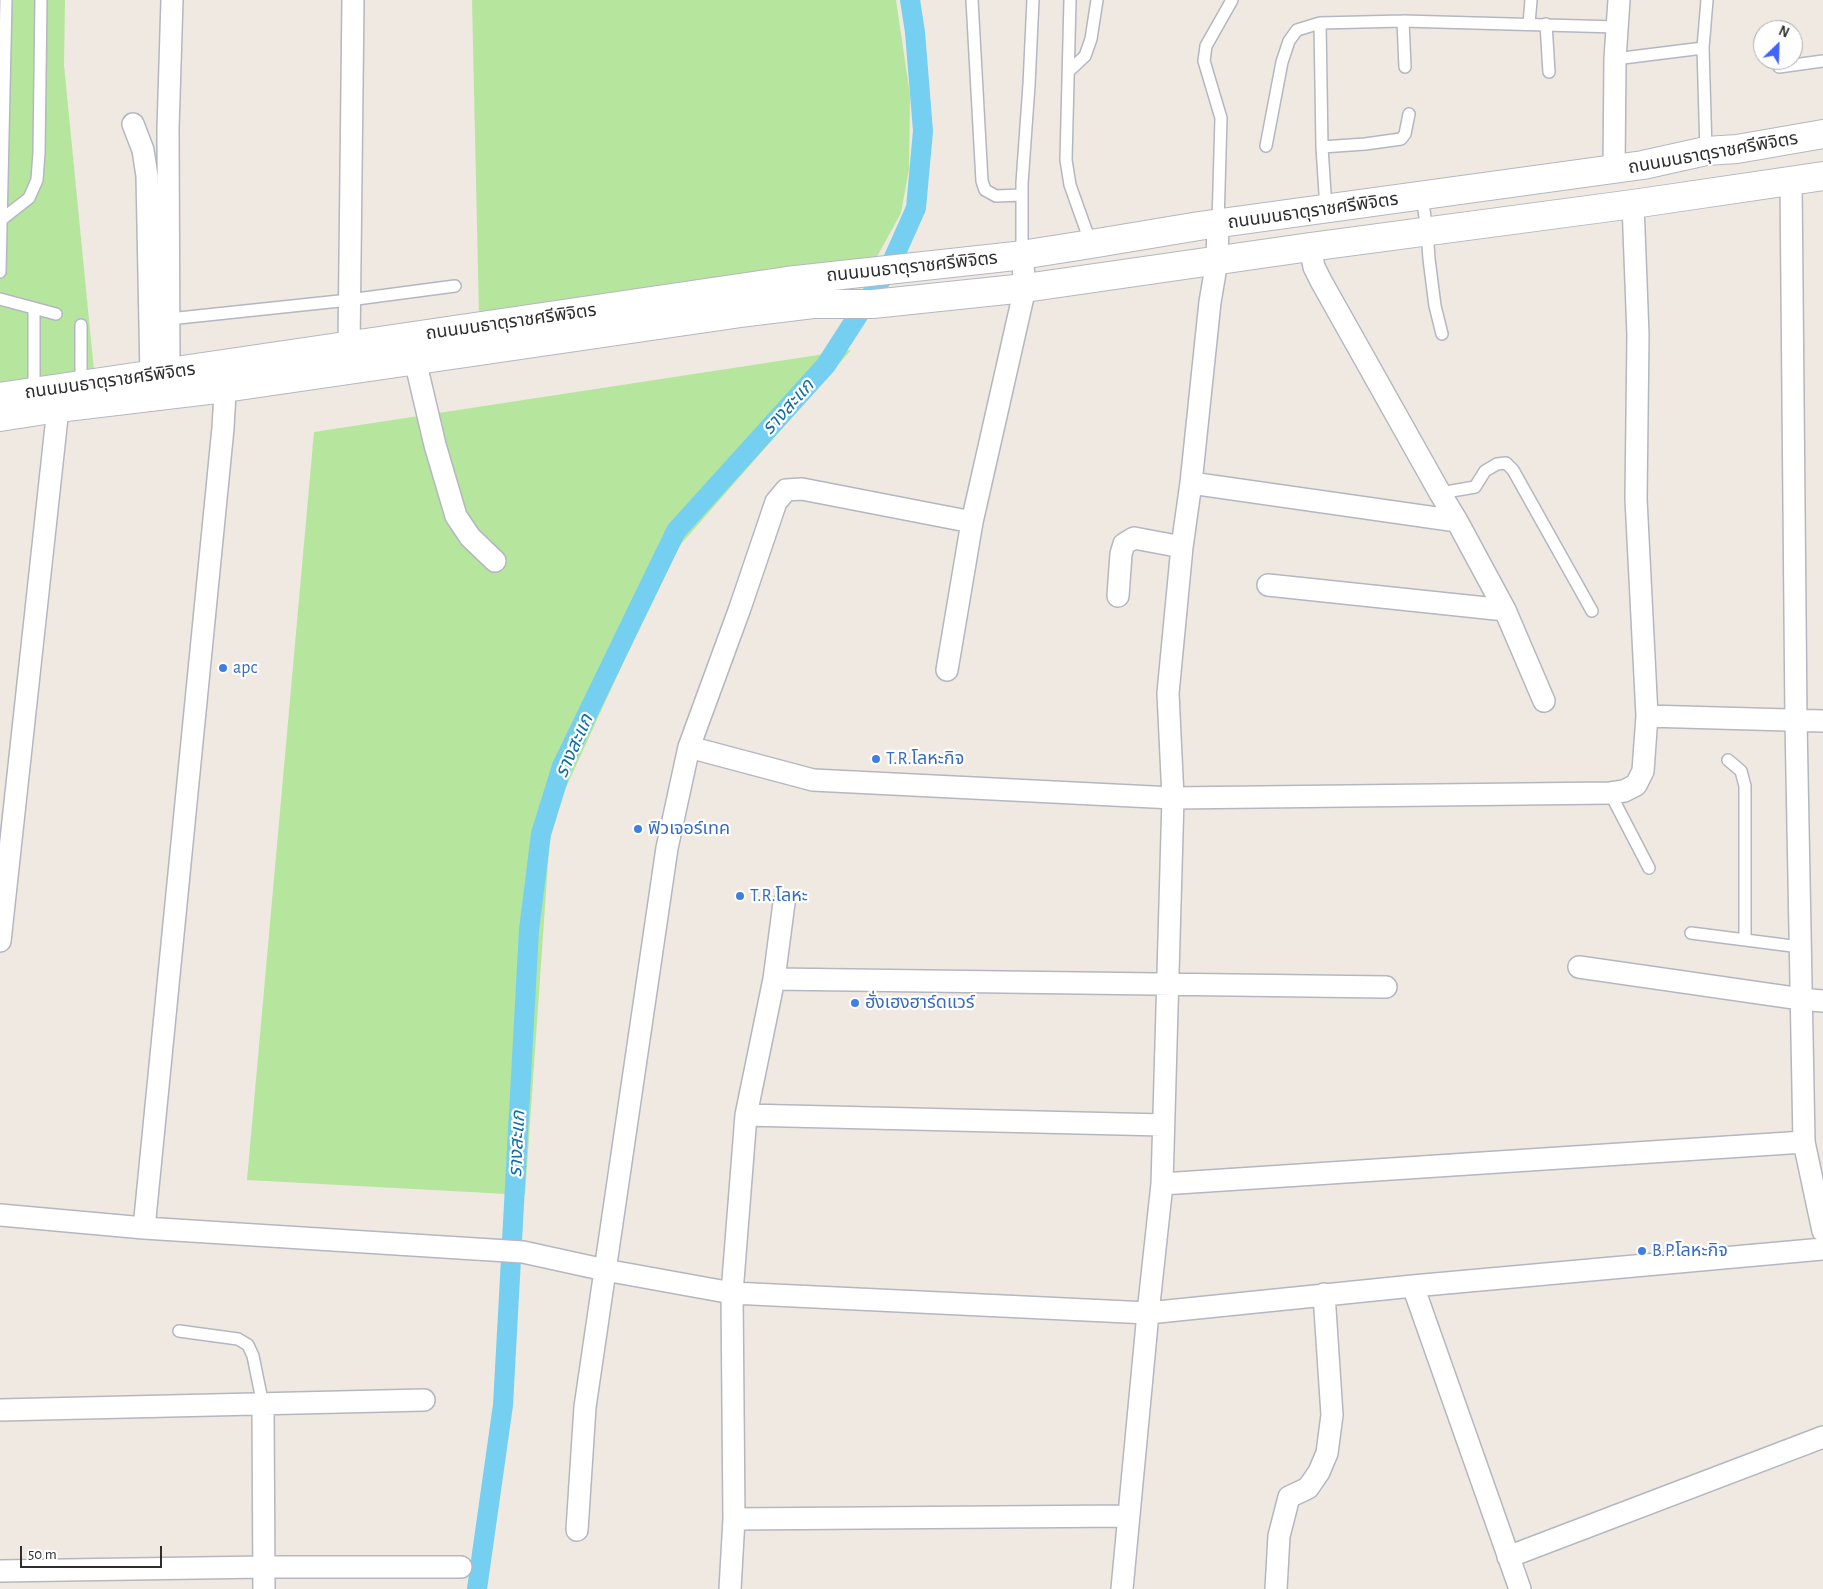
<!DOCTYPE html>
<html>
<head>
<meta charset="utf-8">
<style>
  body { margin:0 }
  #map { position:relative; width:1823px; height:1589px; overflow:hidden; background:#efe9e1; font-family:"Alegreya Sans",sans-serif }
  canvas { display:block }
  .north { position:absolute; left:1753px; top:20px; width:50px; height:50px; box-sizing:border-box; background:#fff; border:1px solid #ababab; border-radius:50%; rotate:24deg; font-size:14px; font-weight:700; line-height:20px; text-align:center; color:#2e2e2e }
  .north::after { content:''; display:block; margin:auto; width:18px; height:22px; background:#4264fb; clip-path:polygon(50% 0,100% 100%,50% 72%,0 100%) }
  .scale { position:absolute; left:20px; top:1546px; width:142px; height:22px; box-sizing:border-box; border:2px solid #2e2e2e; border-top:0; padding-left:6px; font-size:15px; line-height:18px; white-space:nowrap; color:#2e2e2e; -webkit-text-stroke:4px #fff; paint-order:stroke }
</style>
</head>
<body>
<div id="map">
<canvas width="1823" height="1589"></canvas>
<div class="north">N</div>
<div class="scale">50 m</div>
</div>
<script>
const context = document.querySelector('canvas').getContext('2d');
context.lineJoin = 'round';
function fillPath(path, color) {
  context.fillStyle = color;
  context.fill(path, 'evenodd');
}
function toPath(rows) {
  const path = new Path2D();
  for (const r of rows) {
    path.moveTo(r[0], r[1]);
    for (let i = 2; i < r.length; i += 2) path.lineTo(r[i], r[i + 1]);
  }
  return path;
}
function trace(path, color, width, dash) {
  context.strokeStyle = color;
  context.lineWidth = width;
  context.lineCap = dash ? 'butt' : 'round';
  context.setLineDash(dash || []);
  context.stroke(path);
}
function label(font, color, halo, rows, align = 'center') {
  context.font = font + ' "Alegreya Sans","Noto Sans Thai",sans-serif';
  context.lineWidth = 4.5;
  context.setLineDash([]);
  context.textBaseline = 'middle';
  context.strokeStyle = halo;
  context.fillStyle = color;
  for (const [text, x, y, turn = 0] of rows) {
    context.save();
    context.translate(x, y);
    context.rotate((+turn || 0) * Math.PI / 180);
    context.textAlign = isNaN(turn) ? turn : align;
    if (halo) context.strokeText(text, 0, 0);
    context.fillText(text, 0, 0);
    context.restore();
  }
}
const green = toPath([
  [0,0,65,0,64,65,95,381,0,393],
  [472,0,896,0,910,95,909,169,901,213,873,264,479,316],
  [851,350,674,552,551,820,525,1195,247,1180,314,432]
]);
const canal = toPath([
  [477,1589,503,1405,529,930,541,834,562,766,676,531,826,365,891,264,916,208,923,131,915,32,910,0]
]);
const service = toPath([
  [972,0,982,181,985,190,996,196,1022,195],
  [1070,0,1066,160,1070,185,1091,244],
  [1403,21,1405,67],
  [1529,24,1531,0],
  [1546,24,1549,72],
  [1615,59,1703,48],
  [1779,67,1823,61],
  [1069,71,1085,56,1091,39,1097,0],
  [1266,146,1282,62,1289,41,1297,30,1320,23],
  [1322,147,1320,23,1403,21,1617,27],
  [1706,151,1703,48,1707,0],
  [1422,196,1427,231,1429,259,1435,306,1442,334],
  [1326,209,1322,147,1365,144,1401,139,1405,134,1409,114],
  [1,220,29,198,37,180,39,153,41,0],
  [1218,223,1221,118,1204,61,1206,46,1232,0],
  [1022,254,1022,183,1029,85,1033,0],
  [0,272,6,0],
  [0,299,56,314],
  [169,319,349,300,455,286],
  [81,385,81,325],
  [34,392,34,308],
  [1440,493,1475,487,1485,471,1497,464,1506,463,1513,470,1592,611],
  [1728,760,1741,771,1745,786,1745,939],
  [1610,793,1649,868],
  [1691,933,1800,947],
  [179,1331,238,1339,248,1345,253,1356,263,1405]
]);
const minor = toPath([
  [133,124,143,150,147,176,151,375],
  [1614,169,1615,59,1619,0],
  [1791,181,1796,721,1804,1142,1823,1231],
  [1310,247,1314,267,1321,281,1440,493,1457,521,1505,610,1544,701],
  [349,346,353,0],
  [415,360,435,445,456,516,470,537,495,561],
  [169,371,168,129,172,0],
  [1191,483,1457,521],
  [1268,585,1505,610],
  [1118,596,1121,554,1124,544,1134,538,1182,547],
  [947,670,972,522,1025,288,1022,254],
  [1647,716,1823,721],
  [689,747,813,780,1173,798,1610,793,1624,791,1636,785,1643,771,1647,716,1636,499,1638,335,1633,204],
  [0,941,58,408],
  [1579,967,1801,999,1823,1001],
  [774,979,1386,987],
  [746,1115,1163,1125],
  [1162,1184,1804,1142],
  [0,1215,144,1228,523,1252,605,1270,732,1293,1148,1313,1413,1286,1823,1249],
  [144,1228,223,428,226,375],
  [1413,1286,1520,1589],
  [263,1405,264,1589],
  [0,1410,424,1400],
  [734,1519,1128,1516],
  [577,1530,585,1407,667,848,689,747,740,608,776,502,786,490,802,489,972,522],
  [1508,1557,1823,1437],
  [0,1571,264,1567,461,1567],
  [730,1589,734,1519,732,1293,746,1115,774,979,784,903],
  [1122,1589,1148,1313,1162,1184,1173,798,1168,693,1182,547,1191,483,1210,302,1217,261,1218,223],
  [1276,1589,1279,1536,1289,1497,1308,1488,1319,1472,1327,1453,1332,1415,1324,1294]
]);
const tertiary = toPath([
  [0,397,787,281,1015,256,1091,244,1199,226,1643,165,1706,151,1737,149,1823,134],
  [0,417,58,408,225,388,741,313,813,304,873,304,1025,288,1310,247,1633,204,1823,176]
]);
const markers = [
  [223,668,5,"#3f7fe0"],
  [876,759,5,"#3f7fe0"],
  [638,829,5,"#3f7fe0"],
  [740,896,5,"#3f7fe0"],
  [855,1003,5,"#3f7fe0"],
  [1642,1251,5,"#3f7fe0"]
];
const streetNames = [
  ["ถนนมนธาตุราชศรีพิจิตร",1713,153,-10],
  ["ถนนมนธาตุราชศรีพิจิตร",1313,211,-8],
  ["ถนนมนธาตุราชศรีพิจิตร",912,267,-6],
  ["ถนนมนธาตุราชศรีพิจิตร",511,322,-8],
  ["ถนนมนธาตุราชศรีพิจิตร",110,381,-8]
];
const shopNames = [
  ["apc",233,668],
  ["T.R.โลหะกิจ",886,759],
  ["ฟิวเจอร์เทค",648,829],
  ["T.R.โลหะ",750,896],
  ["ฮั่งเฮงฮาร์ดแวร์",865,1003],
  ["B.P.โลหะกิจ",1652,1251]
];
const waterNames = [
  ["รางสะแก",788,407,-48],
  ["รางสะแก",574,746,-66],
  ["รางสะแก",517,1144,-87]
];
fillPath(green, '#b6e59e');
trace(canal, '#75cff0', 20);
trace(service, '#b4b7c1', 14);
trace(minor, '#b4b7c1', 24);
trace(tertiary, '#b4b7c1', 30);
trace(service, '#fff', 11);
trace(minor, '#fff', 21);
trace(tertiary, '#fff', 28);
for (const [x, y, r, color] of markers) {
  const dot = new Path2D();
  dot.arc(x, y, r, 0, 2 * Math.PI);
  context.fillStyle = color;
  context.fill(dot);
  trace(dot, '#fff', 2);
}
label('18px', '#2e2e2e', '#fff', streetNames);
label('18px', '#366cbe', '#fff', shopNames, 'left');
label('italic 19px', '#0d6fa3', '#fff', waterNames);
</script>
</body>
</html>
